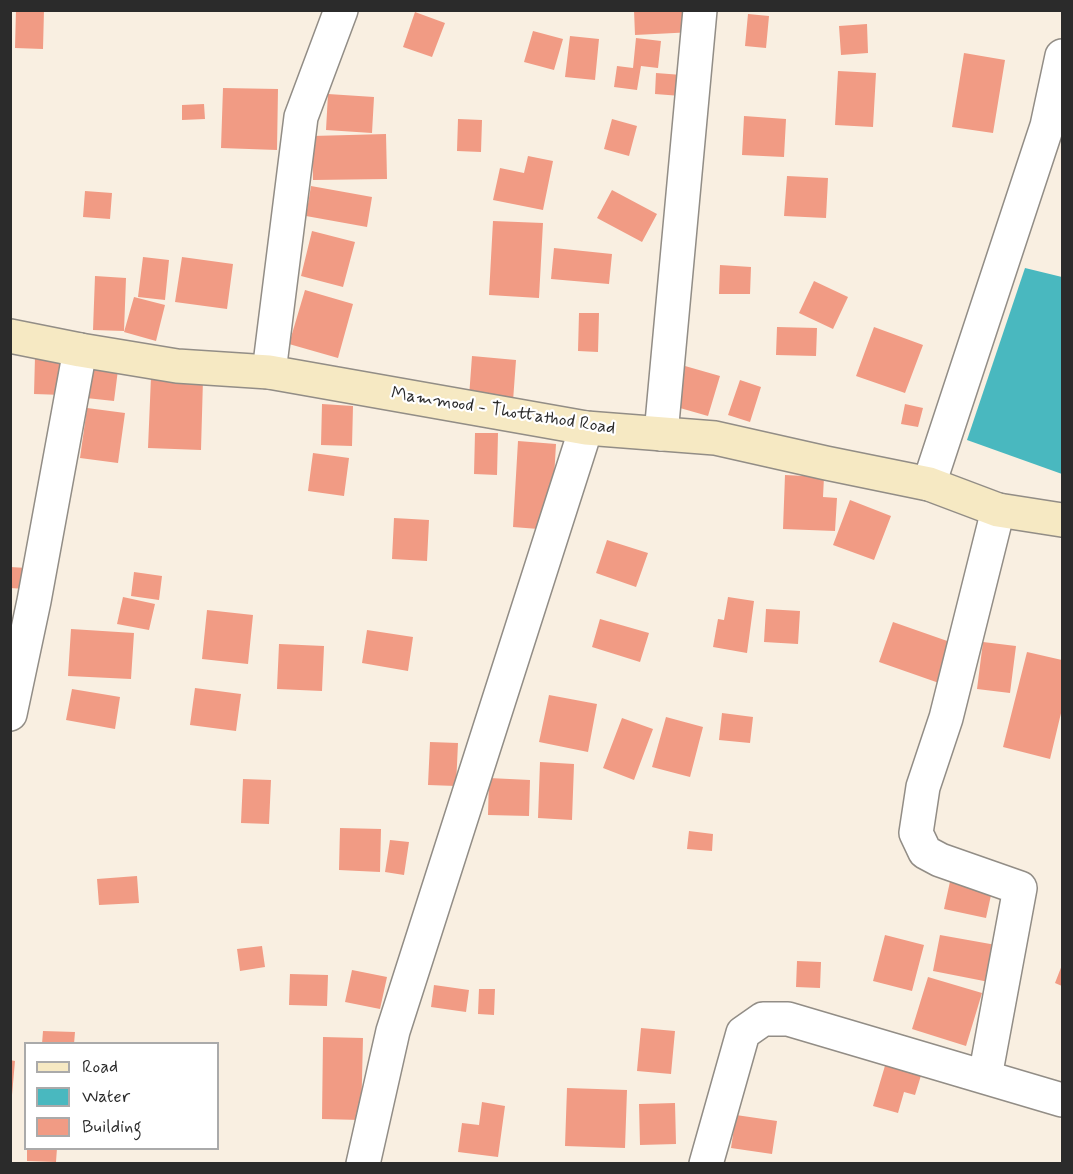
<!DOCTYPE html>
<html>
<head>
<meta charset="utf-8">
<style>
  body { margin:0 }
  #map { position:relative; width:1073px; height:1174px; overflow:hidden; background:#f9efe1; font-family:Mynerve,sans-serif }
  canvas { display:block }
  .frame { position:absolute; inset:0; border:12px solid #2b2b2b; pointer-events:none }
  .legend { position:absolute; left:24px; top:1042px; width:195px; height:108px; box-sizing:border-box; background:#fff; border:2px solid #aaa; margin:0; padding:8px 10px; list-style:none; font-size:18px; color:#2b2b2b }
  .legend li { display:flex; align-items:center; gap:12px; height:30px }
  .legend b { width:30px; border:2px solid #aaa }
</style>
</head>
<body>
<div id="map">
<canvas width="1073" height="1174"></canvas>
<div class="frame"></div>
<ul class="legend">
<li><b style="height:8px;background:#f6e9c3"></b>Road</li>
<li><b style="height:16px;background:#49b8bf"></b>Water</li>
<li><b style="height:16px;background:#f19b84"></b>Building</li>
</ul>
</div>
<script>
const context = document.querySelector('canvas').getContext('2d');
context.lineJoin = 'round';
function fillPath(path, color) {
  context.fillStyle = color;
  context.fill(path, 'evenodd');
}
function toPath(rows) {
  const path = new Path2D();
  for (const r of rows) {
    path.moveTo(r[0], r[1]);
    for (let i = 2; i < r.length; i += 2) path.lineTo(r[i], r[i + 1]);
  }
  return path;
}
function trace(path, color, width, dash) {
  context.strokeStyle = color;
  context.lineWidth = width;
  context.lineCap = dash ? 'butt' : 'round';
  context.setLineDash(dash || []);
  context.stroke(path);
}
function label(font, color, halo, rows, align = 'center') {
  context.font = font + ' Mynerve,sans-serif';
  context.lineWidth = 4.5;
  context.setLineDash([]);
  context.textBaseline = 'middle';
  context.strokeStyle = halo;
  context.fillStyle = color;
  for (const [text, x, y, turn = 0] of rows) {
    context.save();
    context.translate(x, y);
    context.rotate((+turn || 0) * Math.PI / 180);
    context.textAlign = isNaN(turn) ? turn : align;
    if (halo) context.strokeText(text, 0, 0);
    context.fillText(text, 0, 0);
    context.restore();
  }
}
const water = toPath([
  [1025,268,1062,277,1062,474,967,440]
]);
const building = toPath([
  [16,10,44,10,43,49,15,48],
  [634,10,693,10,694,32,635,35],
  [415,12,445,23,432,57,403,47],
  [748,14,769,16,766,48,745,46],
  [867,24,868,53,841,55,839,26],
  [533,31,563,39,554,70,524,62],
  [570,36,599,39,595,80,565,77],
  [636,38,661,41,658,68,641,66,637,90,614,87,617,66,633,68],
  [964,53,1005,60,993,133,952,127],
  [838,71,876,73,873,127,835,125],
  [656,73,682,75,681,96,655,94],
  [223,88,278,89,277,150,221,148],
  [328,94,374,97,372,133,326,130],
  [204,104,205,119,182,120,182,105],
  [744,116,786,119,784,157,742,155],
  [458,119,482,120,481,152,457,151],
  [612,119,637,126,629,156,604,149],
  [386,134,387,179,313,180,312,136],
  [528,156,553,161,543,210,493,200,500,168,524,173],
  [787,176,828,178,826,218,784,216],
  [311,186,372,197,367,227,306,216],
  [612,190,657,214,642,242,597,218],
  [85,191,112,193,110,219,83,217],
  [493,221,543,223,539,298,489,295],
  [312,231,355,242,343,287,301,276],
  [554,248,612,254,609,284,551,279],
  [143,257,169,260,165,300,138,297],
  [182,257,233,264,227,309,175,302],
  [720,265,751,267,750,294,719,294],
  [95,276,126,278,124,331,93,330],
  [814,281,848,297,833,329,799,313],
  [305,290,353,304,338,358,289,344],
  [134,297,165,305,156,341,124,332],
  [579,313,599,313,598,352,578,351],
  [777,327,817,328,816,356,776,355],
  [874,327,923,345,905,393,856,376],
  [472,356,516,360,513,401,469,397],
  [35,357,64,358,63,395,34,394],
  [91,359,119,362,114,401,86,398],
  [685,366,720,376,708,416,673,406],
  [151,377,203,379,201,450,148,448],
  [740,380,761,387,750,422,728,415],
  [322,404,353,406,352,446,321,445],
  [905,404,923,408,918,427,901,424],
  [87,408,125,413,118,463,80,458],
  [475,433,498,433,497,475,474,474],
  [518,441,556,444,551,530,513,527],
  [313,453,349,458,344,496,308,491],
  [785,475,824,477,823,497,837,498,835,531,783,529],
  [850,500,891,516,874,560,833,545],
  [394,518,429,520,427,561,392,559],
  [607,540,648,553,636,587,596,573],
  [10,567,27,568,26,589,10,588],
  [134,572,162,576,159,600,131,596],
  [123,597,155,604,149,630,117,624],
  [728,597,754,601,747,653,713,647,718,619,724,620],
  [766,609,800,611,798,644,764,642],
  [207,610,253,615,248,664,202,659],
  [600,619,649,633,640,662,592,647],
  [893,622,953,643,939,683,879,662],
  [71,629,134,633,131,679,68,676],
  [367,630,413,637,408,671,362,663],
  [983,642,1016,646,1010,693,977,689],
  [279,644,324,646,322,691,277,689],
  [1027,652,1062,660,1062,709,1050,759,1003,747],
  [195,688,241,694,236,731,190,725],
  [72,689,120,697,115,729,66,720],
  [549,695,597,704,588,752,539,742],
  [722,713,753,717,750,743,719,740],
  [666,717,703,727,690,777,652,767],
  [622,718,653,729,634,780,603,768],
  [430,742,458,743,456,786,428,785],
  [540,762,574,764,572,820,538,818],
  [489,778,530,780,529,816,488,815],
  [243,779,271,780,269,824,241,823],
  [340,828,381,829,380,872,339,870],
  [689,831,713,834,712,851,687,849],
  [390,840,409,842,404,875,385,872],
  [137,876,139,903,99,905,97,879],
  [951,877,993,886,986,918,944,909],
  [885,935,924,945,912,991,873,981],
  [940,935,996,945,989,982,933,971],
  [262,946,265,967,240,971,237,949],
  [797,961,821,962,820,988,796,987],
  [1062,965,1062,986,1055,983],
  [352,970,387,977,380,1009,345,1002],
  [290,974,328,975,327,1006,289,1005],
  [928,977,982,993,966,1046,912,1029],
  [434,985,469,990,466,1012,431,1007],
  [479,989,495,989,494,1015,478,1014],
  [641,1028,675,1031,671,1074,637,1071],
  [43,1031,75,1032,74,1044,42,1044],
  [323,1037,363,1038,361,1120,322,1119],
  [887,1059,923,1069,915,1095,904,1092,898,1113,873,1106],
  [10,1060,15,1061,12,1095,10,1095],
  [567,1088,627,1090,625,1148,565,1146],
  [482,1102,505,1106,498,1157,458,1152,462,1123,479,1125],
  [675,1103,676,1144,640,1145,639,1104],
  [736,1115,777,1121,772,1154,731,1148],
  [27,1148,57,1148,56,1162,27,1161]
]);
const street = toPath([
  [269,372,301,117,341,10],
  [661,434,700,10],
  [929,484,1047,126,1062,56],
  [10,714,34,601,80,350],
  [985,1077,1020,888,940,860,925,852,916,833,923,787,946,718,998,510],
  [363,1164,393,1031,586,428],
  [706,1164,743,1033,763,1019,788,1019,1062,1100]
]);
const secondary = toPath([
  [10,336,80,350,177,366,269,372,586,428,715,438,826,463,929,484,998,510,1062,520]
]);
const streetNames = [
  ["Mammood - Thottathod Road",503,412,9]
];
fillPath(water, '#49b8bf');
fillPath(building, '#f19b84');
trace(street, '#928d86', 36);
trace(secondary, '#928d86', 36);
trace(street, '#fff', 33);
trace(secondary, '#f6e9c3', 33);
label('18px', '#2b2b2b', '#fff', streetNames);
</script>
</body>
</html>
